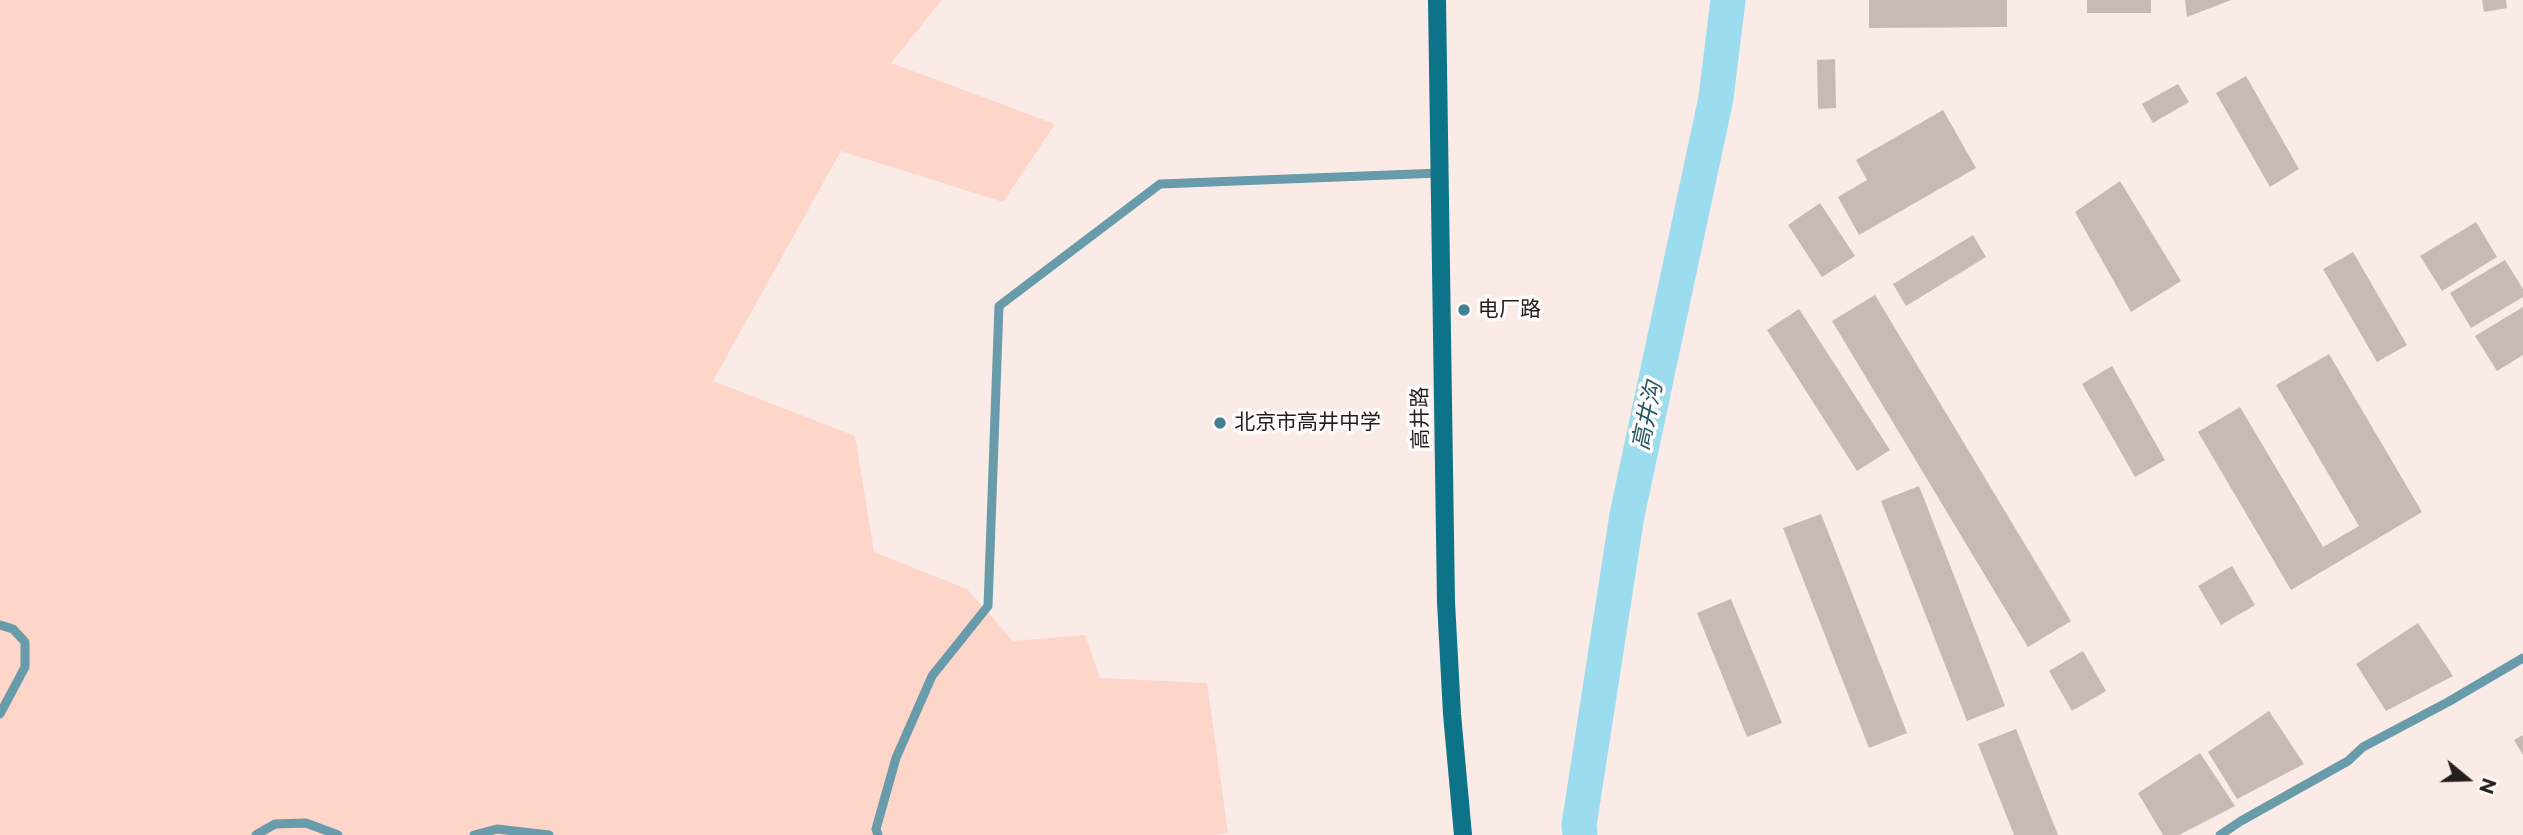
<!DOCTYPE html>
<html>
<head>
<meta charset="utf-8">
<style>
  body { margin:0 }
  #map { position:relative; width:2523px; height:835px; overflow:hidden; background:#fbebe6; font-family:Montserrat,sans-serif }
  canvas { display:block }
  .north { position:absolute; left:2432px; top:744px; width:70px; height:70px; -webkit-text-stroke:5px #fffbfa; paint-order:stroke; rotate:109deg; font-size:19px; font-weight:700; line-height:28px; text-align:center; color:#241e1d }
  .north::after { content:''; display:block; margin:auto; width:24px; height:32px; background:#241e1d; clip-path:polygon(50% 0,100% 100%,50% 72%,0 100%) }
</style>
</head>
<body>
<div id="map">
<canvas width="2523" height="835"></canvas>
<div class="north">N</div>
</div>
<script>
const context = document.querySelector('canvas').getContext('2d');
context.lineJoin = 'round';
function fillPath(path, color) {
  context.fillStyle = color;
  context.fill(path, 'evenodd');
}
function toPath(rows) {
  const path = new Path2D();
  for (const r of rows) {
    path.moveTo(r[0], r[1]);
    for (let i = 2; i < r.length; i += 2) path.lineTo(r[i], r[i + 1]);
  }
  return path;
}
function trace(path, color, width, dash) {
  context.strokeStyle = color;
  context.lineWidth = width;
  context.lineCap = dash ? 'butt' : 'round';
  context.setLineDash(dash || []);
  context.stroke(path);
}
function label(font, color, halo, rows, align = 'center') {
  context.font = font + ' Montserrat,"Noto Sans SC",sans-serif';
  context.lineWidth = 7;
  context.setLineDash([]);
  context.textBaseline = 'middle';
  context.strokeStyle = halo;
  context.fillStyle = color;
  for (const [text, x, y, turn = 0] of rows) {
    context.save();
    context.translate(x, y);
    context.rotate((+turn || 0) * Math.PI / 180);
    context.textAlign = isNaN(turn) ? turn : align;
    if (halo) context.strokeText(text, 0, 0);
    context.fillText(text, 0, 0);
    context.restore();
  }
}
const green = toPath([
  [0,0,942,0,891,63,1055,124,1003,202,841,151,713,381,855,436,874,552,967,589,1013,641,1085,635,1100,678,1207,683,1228,833,1215,835,0,835]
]);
const river = toPath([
  [1580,835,1579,825,1627,515,1716,98,1728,0]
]);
const building = toPath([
  [1869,0,2007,0,2007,27,1869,28],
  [2087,0,2151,0,2151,13,2087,13],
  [2185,0,2231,0,2187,17],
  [2482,0,2506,0,2507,8,2484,12],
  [1835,59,1836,108,1818,109,1817,60],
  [2246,76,2299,169,2270,187,2216,93],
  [2178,84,2189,102,2153,123,2142,104],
  [1943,110,1976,168,1859,235,1838,197,1867,180,1856,160],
  [2120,181,2181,281,2131,312,2075,212],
  [1820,203,1855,256,1822,277,1788,225],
  [2476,222,2497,257,2442,291,2420,256],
  [1973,235,1986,257,1906,306,1893,284],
  [2353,252,2407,345,2377,362,2323,269],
  [2505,260,2523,289,2523,297,2471,328,2450,293],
  [1875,295,2071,621,2028,647,1832,321],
  [2523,307,2523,355,2497,371,2475,336],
  [1799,309,1890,450,1857,471,1767,330],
  [2329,354,2422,512,2291,590,2198,432,2240,407,2323,547,2359,526,2276,385],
  [2112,366,2165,460,2135,477,2082,384],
  [1919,486,2005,706,1967,721,1881,501],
  [1821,514,1907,733,1869,748,1783,528],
  [2232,566,2255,605,2221,625,2198,586],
  [1731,599,1782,723,1747,737,1697,613],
  [2418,623,2453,676,2386,711,2356,664],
  [2083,651,2106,691,2072,711,2049,671],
  [2269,711,2304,764,2237,799,2208,752],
  [2016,729,2058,835,2014,835,1978,744],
  [2523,735,2523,755,2514,740],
  [2200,753,2235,806,2179,835,2163,835,2138,793]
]);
const lane = toPath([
  [0,625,13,629,25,642,25,667,0,714],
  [256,835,275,824,306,823,338,835],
  [474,835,497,829,549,835],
  [878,835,876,829,896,758,932,676,988,606,999,306,1160,184,1440,173],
  [2220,835,2241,821,2348,761,2363,747,2448,702,2523,658]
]);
const secondary = toPath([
  [1437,0,1446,602,1452,714,1463,835]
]);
const markers = [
  [1464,310,7,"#408294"],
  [1220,423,7,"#408294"]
];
const poiNames = [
  ["电厂路",1478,310],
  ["北京市高井中学",1234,423]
];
const streetNames = [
  ["高井路",1421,418,-91]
];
const waterNames = [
  ["高井沟",1648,416,-78]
];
fillPath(green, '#fdd5c9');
trace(river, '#9bddef', 35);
fillPath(building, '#c8b9b4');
trace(lane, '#689caa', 9);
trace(secondary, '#0c7388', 18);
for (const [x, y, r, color] of markers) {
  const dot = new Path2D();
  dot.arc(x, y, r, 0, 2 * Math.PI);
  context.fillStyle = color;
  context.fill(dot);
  trace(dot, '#fffbfa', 2.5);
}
label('21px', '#241e1d', '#fffbfa', poiNames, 'left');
label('21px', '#241e1d', '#fffbfa', streetNames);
label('italic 23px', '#235967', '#fffbfa', waterNames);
</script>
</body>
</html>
